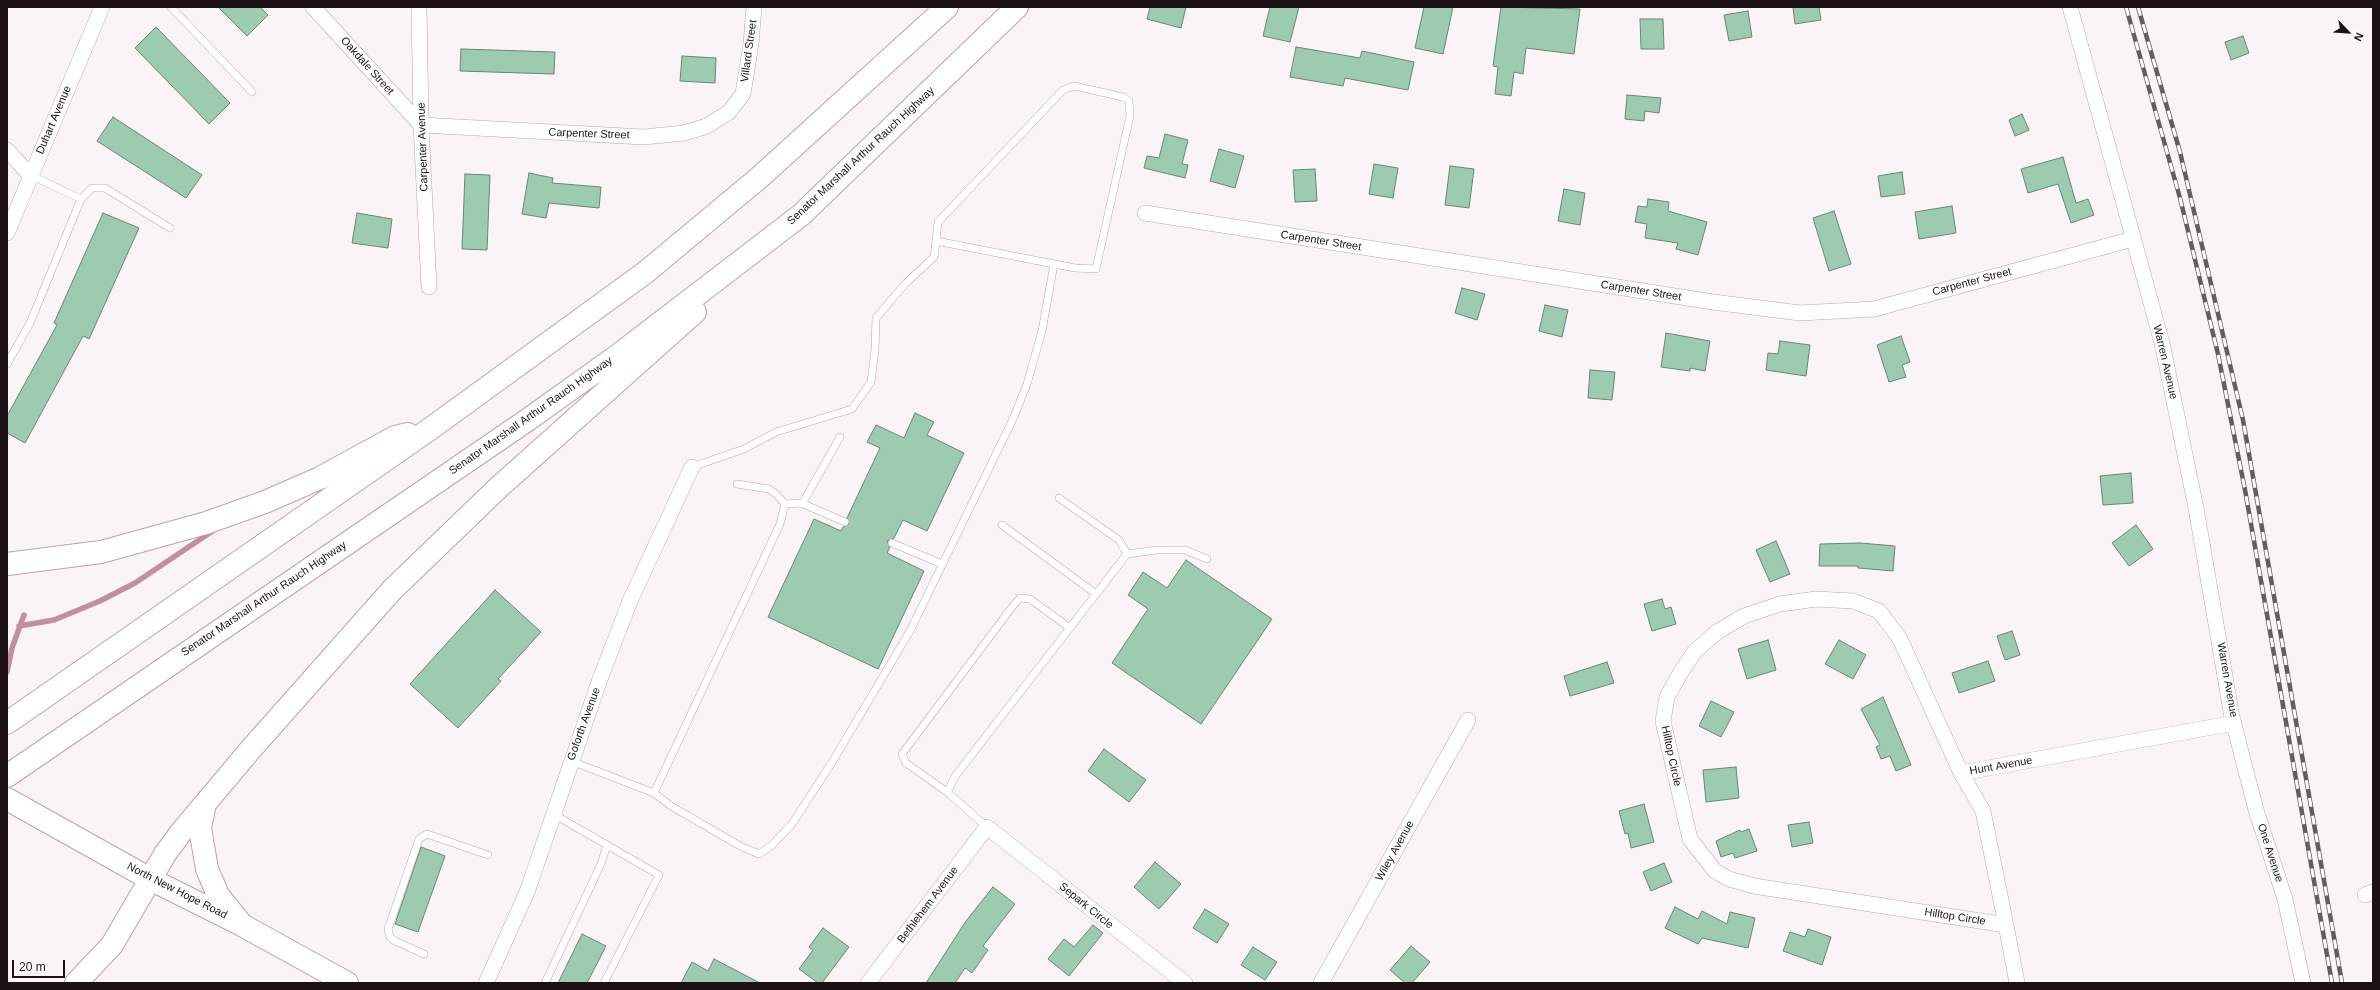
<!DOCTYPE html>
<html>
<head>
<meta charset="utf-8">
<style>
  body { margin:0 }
  #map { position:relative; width:2380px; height:990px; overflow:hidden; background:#fbf4f6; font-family:Helvetica,sans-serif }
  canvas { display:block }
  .frame { position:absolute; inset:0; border:8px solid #1c1114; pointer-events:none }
  .north { position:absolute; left:2328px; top:12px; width:40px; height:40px; -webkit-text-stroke:3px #fff; paint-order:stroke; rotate:115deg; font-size:11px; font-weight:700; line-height:16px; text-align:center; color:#1c1114 }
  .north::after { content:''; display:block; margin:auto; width:14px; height:18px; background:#1c1114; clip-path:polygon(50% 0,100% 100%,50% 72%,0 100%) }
  .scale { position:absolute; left:12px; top:960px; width:53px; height:18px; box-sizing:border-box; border:2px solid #1c1114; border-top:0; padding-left:5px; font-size:12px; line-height:14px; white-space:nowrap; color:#1c1114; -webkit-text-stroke:3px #fff; paint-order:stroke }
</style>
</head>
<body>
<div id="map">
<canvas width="2380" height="990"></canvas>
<div class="frame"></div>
<div class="north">N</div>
<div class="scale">20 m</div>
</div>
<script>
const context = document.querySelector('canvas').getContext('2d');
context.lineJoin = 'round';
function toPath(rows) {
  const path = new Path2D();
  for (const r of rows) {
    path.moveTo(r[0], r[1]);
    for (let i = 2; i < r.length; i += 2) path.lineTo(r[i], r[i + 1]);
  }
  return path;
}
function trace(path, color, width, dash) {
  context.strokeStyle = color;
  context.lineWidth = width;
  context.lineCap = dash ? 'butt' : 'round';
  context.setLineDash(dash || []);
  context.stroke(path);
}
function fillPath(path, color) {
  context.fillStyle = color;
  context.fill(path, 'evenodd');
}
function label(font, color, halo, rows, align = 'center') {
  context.font = font + ' Helvetica,sans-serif';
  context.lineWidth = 3;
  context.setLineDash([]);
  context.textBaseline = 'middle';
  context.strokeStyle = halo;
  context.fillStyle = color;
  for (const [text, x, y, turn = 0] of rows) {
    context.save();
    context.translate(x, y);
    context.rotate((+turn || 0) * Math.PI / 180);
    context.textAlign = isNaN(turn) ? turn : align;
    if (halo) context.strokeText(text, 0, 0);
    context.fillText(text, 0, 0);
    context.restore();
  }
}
const stream = toPath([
  [19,626,54,620,100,601,135,583,214,530],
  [7,672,12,648,24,615]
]);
const building = toPath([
  [218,7,260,7,268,15,247,36,218,7],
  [1150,7,1186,7,1181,28,1147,19,1150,7],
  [1270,7,1299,7,1290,42,1263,36,1270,7],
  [1424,7,1453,7,1443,54,1415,48,1424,7],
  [1501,7,1580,9,1574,54,1526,48,1523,74,1514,72,1511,96,1495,94,1498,67,1493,66,1501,7],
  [1793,7,1819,7,1821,20,1795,24,1793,7],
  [1748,11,1752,37,1729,41,1724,15,1748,11],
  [1640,19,1663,19,1664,49,1641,49,1640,19],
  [156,27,230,103,209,124,135,48,156,27],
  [2243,36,2249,53,2231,60,2225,42,2243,36],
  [1296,47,1360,58,1362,51,1414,62,1408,90,1345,78,1343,86,1290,77,1296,47],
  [461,49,555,52,554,74,460,71,461,49],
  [682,56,716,58,715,83,680,81,682,56],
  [1627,95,1661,98,1659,113,1645,111,1644,121,1625,119,1627,95],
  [2022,114,2029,130,2015,136,2009,120,2022,114],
  [113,117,202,175,186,198,97,141,113,117],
  [1165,134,1188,140,1182,164,1188,165,1185,178,1144,168,1147,156,1159,158,1165,134],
  [1219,149,1244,156,1235,188,1210,181,1219,149],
  [2063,157,2076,203,2088,199,2094,215,2071,223,2058,184,2028,193,2021,169,2063,157],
  [1374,164,1398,168,1393,198,1369,194,1374,164],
  [1450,166,1474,169,1469,208,1445,205,1450,166],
  [1315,169,1317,201,1295,202,1293,170,1315,169],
  [1902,172,1905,194,1881,197,1878,176,1902,172],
  [529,173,553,178,552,183,601,187,599,208,549,203,546,218,522,214,529,173],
  [465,174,490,175,487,250,462,249,465,174],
  [1564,189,1585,193,1580,225,1558,221,1564,189],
  [1648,199,1669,202,1668,211,1707,222,1698,255,1676,249,1678,243,1645,238,1647,224,1635,222,1638,206,1647,207,1648,199],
  [1952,206,1956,233,1919,239,1915,212,1952,206],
  [1834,211,1851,264,1829,271,1813,218,1834,211],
  [103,213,139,228,89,339,83,336,25,443,7,433,7,416,57,325,54,323,103,213],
  [357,213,392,219,388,248,352,243,357,213],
  [1462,288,1485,294,1477,320,1455,313,1462,288],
  [1545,305,1568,310,1562,337,1539,331,1545,305],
  [1666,333,1710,341,1705,371,1690,368,1690,371,1661,367,1666,333],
  [1901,336,1910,362,1902,365,1906,377,1889,382,1877,345,1901,336],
  [1780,341,1810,345,1806,376,1766,370,1768,353,1778,354,1780,341],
  [1590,370,1615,372,1612,400,1588,398,1590,370],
  [915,413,934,422,927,435,964,453,927,531,903,520,894,538,887,541,890,547,887,553,924,571,878,669,768,617,814,519,841,531,843,527,849,524,847,518,880,448,867,442,876,425,904,438,915,413],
  [2131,473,2133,503,2103,505,2100,476,2131,473],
  [2136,525,2153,549,2129,566,2112,543,2136,525],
  [1776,541,1790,574,1770,582,1756,550,1776,541],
  [1860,543,1895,546,1893,571,1858,568,1858,566,1819,566,1820,544,1860,543],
  [1186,560,1272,619,1201,724,1112,663,1148,609,1128,595,1143,572,1167,588,1186,560],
  [495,590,541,632,498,679,501,681,458,728,410,684,495,590],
  [1662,599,1665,609,1671,607,1676,624,1652,631,1644,604,1662,599],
  [2012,631,2020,655,2005,660,1997,636,2012,631],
  [1768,640,1776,670,1747,679,1738,649,1768,640],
  [1839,640,1866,655,1853,679,1825,664,1839,640],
  [1988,661,1995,681,1959,693,1952,673,1988,661],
  [1607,662,1614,683,1570,696,1564,676,1607,662],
  [1883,697,1911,765,1896,771,1890,756,1881,759,1876,747,1880,745,1861,709,1883,697],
  [1711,701,1734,712,1721,737,1699,726,1711,701],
  [1104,749,1146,780,1129,802,1088,771,1104,749],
  [1736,767,1739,798,1706,802,1703,770,1736,767],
  [1644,804,1654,842,1631,848,1628,833,1625,834,1619,811,1644,804],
  [1809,822,1813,843,1792,847,1788,825,1809,822],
  [1749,829,1757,851,1735,858,1733,853,1721,857,1716,841,1740,830,1741,832,1749,829],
  [421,847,445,856,418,932,395,924,421,847],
  [1155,862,1181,884,1159,909,1134,887,1155,862],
  [1664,863,1672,882,1651,891,1643,872,1664,863],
  [993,887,1015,904,983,946,988,950,972,973,965,968,955,983,926,983,966,921,993,887],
  [1675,907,1698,919,1702,911,1727,924,1730,912,1755,918,1748,948,1702,938,1698,944,1665,928,1675,907],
  [1205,909,1229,924,1217,943,1193,928,1205,909],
  [1093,925,1103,933,1069,976,1048,959,1064,939,1074,947,1093,925],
  [823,928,849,947,822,983,818,983,799,969,813,950,809,947,823,928],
  [1808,929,1831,937,1822,965,1783,951,1790,932,1805,937,1808,929],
  [582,934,606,946,587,983,558,983,582,934],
  [1411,946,1430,962,1412,983,1405,983,1390,970,1411,946],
  [1253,947,1277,962,1265,980,1241,965,1253,947],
  [714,959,760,983,681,983,692,962,708,971,714,959]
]);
const lane = toPath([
  [171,7,252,92],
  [30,175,81,199],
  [7,364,30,323,81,199,92,188,105,188,170,228],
  [692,467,744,449,776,432,852,409,871,382,875,349,876,318,905,284,934,257,936,241,938,222,1063,90,1074,86,1123,97,1129,101,1130,116,1096,269,1075,268,936,241],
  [1059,498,1119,540,1127,554],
  [785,504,801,503,845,522],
  [802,504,840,437],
  [1002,525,1096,594],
  [892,543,942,564],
  [571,761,654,793,780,524,785,504,776,494,769,489,737,484],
  [947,792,906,763,902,754,1012,607,1020,598,1030,599,1070,628],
  [654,793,671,806,740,846,759,854,771,846,792,824,834,759,910,631,1013,419,1027,384,1042,331,1054,264],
  [987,827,947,792,956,775,1127,554,1157,550,1185,550,1207,559],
  [424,954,395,941,390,937,388,929,419,839,427,834,488,855],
  [545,983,601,864,607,845,553,814],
  [604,983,659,875,607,845]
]);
const street = toPath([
  [313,7,421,125,644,137,684,133,707,126,729,112,743,94,751,44,754,7],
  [419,7,421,125,429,287],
  [2070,7,2162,343,2196,508,2232,717,2256,810,2285,899,2303,983],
  [7,150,30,175],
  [1145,213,1713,302,1800,313,1874,309,2133,239],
  [7,233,102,7],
  [1961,773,2234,723],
  [2365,895,2373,892],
  [2006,925,1754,886,1729,879,1715,871,1690,839,1663,721,1667,697,1681,672,1695,651,1717,632,1744,616,1780,604,1816,599,1853,601,1879,611,1900,639,1961,773,1983,811,2006,925,2017,983],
  [486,983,527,892,600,679,630,601,692,467],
  [868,983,987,827,1185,983],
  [1321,983,1468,720]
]);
const primary = toPath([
  [7,799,152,880,242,925,347,983]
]);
const highway = toPath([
  [7,564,101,552,206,523,265,502,320,478,395,437,408,434],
  [7,723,430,429,646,272,760,177,947,7],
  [7,776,526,421,617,356,801,215,1017,7],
  [205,804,200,828,207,869,218,895,242,925],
  [76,983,112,945,165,854,182,831,251,749,392,590,499,487,695,312]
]);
const rail = toPath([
  [2126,7,2180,198,2218,354,2245,490,2332,983],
  [2138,7,2180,152,2243,420,2342,983]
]);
const streetNames = [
  ["Villard Street",749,51,-82],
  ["Oakdale Street",367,66,48],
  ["Duhart Avenue",54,120,-67],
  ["Carpenter Street",589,134,2],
  ["Carpenter Avenue",423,147,-92],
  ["Senator Marshall Arthur Rauch Highway",861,156,-43],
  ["Carpenter Street",1321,241,9],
  ["Carpenter Street",1972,282,-15],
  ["Carpenter Street",1641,291,9],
  ["Warren Avenue",2165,362,77],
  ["Senator Marshall Arthur Rauch Highway",531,416,-35],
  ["Senator Marshall Arthur Rauch Highway",264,599,-34],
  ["Warren Avenue",2227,680,80],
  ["Goforth Avenue",584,724,-70],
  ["Hilltop Circle",1671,756,78],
  ["Hunt Avenue",2001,766,-10],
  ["Wiley Avenue",1395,851,-61],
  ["One Avenue",2270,853,72],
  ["North New Hope Road",177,891,27],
  ["Bethlehem Avenue",928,905,-53],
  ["Separk Circle",1086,906,39],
  ["Hilltop Circle",1955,917,9]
];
trace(stream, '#c18f9f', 5.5);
fillPath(building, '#9ccbb1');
trace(building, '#6a8576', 1);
trace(lane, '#c1a1aa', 8);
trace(street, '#c1a1aa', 16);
trace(primary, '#c1a1aa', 24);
trace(highway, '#c1a1aa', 24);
trace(lane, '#fff', 7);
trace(street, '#fff', 15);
trace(primary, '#fff', 22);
trace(highway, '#fff', 22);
trace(rail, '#665c5f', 4.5);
trace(rail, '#fff', 3, [9]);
label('11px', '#1c1114', '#fff', streetNames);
</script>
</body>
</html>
